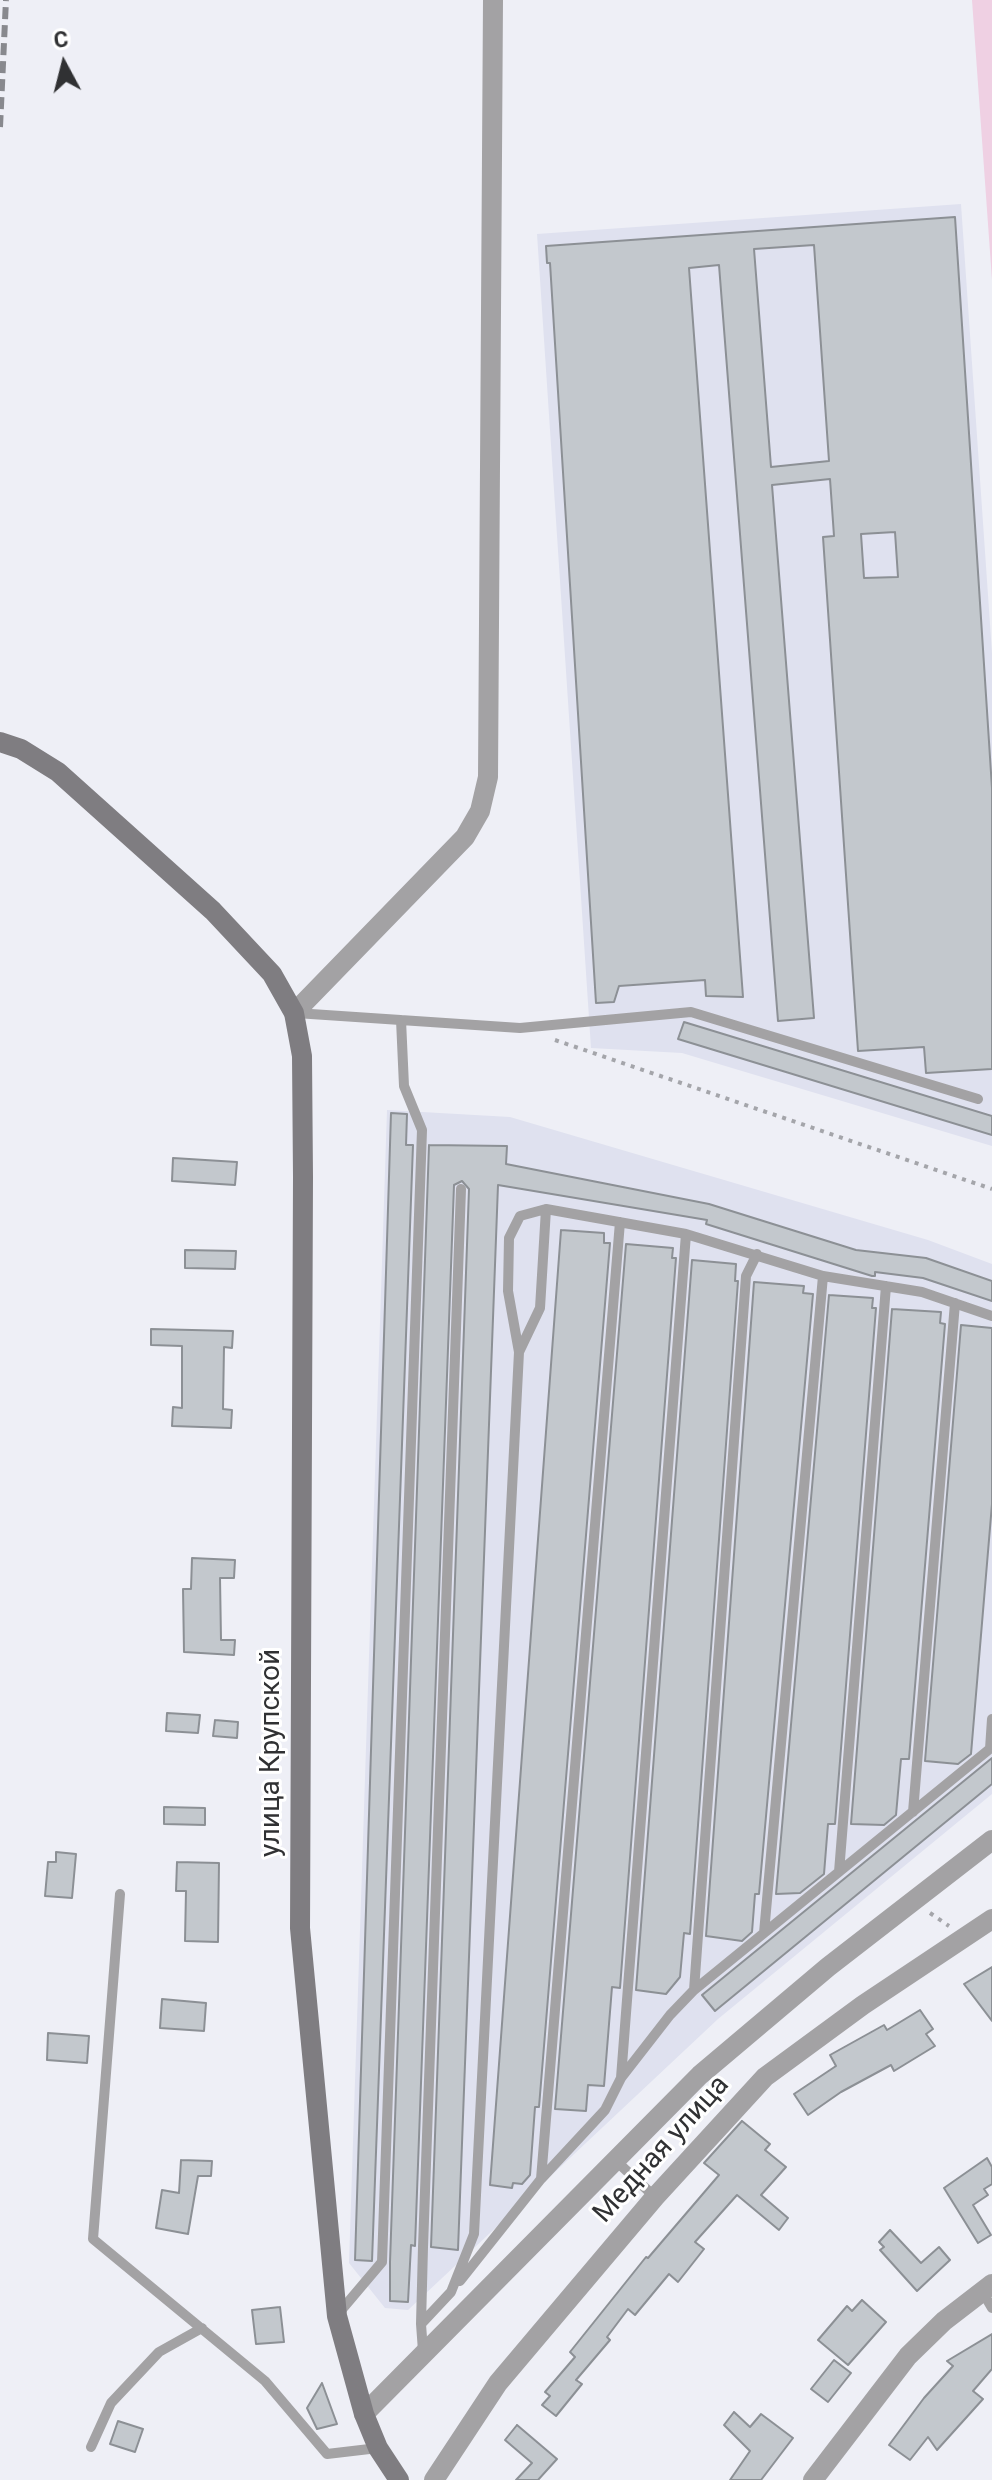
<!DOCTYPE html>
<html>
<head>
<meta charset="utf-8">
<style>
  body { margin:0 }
  #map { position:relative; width:992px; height:2480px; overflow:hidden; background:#eeeff6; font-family:Roboto,sans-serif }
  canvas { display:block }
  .north { position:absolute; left:24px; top:24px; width:80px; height:80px; -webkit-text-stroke:6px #fff; paint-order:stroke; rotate:353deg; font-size:22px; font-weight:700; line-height:32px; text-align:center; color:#303133 }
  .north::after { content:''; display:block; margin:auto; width:28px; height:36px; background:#303133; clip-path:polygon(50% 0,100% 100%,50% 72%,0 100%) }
</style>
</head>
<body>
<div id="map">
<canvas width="992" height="2480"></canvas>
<div class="north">С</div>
</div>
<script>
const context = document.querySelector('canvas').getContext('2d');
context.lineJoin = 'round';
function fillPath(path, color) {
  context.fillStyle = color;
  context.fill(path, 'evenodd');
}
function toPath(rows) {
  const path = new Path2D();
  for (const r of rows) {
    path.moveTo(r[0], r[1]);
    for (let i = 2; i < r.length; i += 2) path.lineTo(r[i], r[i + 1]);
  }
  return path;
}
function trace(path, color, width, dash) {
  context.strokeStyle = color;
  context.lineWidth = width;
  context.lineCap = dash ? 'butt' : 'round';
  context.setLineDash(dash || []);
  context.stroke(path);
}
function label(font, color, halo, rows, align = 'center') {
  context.font = font + ' Roboto,sans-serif';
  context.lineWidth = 6;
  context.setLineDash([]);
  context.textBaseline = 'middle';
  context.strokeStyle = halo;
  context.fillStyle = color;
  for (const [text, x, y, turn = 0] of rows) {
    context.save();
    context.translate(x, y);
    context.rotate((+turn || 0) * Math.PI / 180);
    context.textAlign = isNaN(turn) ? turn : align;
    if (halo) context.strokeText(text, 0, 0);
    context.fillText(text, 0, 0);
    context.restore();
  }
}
const built = toPath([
  [961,204,992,653,992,1146,682,1053,591,1048,537,234],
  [387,1110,510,1117,928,1240,992,1264,992,1794,718,2019,408,2310,385,2308,349,2263]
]);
const green = toPath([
  [972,0,992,0,992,280]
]);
const building = toPath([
  [955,217,992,788,992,1069,926,1073,924,1047,858,1051,823,537,834,536,830,479,772,485,814,1018,778,1021,719,265,689,268,743,997,706,996,705,980,619,986,614,1002,596,1003,550,263,547,263,546,246,955,217],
  [814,245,829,461,771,467,754,249,814,245],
  [895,532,898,577,864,578,861,534,895,532],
  [684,1022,992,1116,992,1135,678,1039,684,1022],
  [391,1113,407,1114,406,1145,413,1145,372,2261,355,2260,391,1113],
  [429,1145,507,1146,506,1164,709,1204,856,1250,926,1258,992,1281,992,1301,923,1278,875,1272,875,1276,872,1276,706,1224,707,1220,498,1185,458,2250,431,2247,469,1189,462,1181,454,1185,415,2246,411,2245,408,2302,390,2301,390,2262,429,1145],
  [173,1158,237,1162,235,1185,172,1181,173,1158],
  [561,1230,604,1233,604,1243,610,1243,539,2107,535,2107,530,2175,522,2184,513,2183,512,2188,490,2185,561,1230],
  [626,1244,673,1248,672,1258,676,1258,620,1988,612,1987,604,2086,588,2085,586,2111,555,2109,626,1244],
  [185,1250,236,1251,235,1269,185,1268,185,1250],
  [692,1260,736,1264,735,1281,738,1281,690,1934,684,1933,680,1977,666,1994,636,1990,692,1260],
  [754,1282,804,1286,803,1293,813,1294,759,1894,755,1894,752,1932,742,1941,706,1936,754,1282],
  [829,1295,873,1298,872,1308,876,1308,835,1824,828,1824,824,1874,800,1893,776,1894,829,1295],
  [892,1309,941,1312,940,1323,945,1324,909,1759,901,1759,896,1815,884,1825,851,1824,892,1309],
  [961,1325,992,1328,992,1504,971,1754,958,1764,925,1761,961,1325],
  [151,1329,233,1331,232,1348,224,1347,223,1409,232,1410,231,1428,172,1426,173,1407,182,1408,182,1346,151,1345,151,1329],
  [192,1558,235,1560,234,1578,220,1578,221,1640,235,1640,234,1655,184,1652,183,1589,191,1589,192,1558],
  [167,1713,200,1715,198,1733,166,1731,167,1713],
  [215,1720,238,1722,237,1738,213,1736,215,1720],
  [992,1758,992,1784,715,2011,702,1995,992,1758],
  [164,1807,205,1808,205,1825,164,1824,164,1807],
  [56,1852,76,1854,72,1898,45,1896,48,1862,56,1862,56,1852],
  [177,1862,219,1863,218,1942,185,1941,186,1891,176,1891,177,1862],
  [992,1967,992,2021,964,1984,992,1967],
  [162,1999,206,2003,204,2031,160,2028,162,1999],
  [920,2010,933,2029,926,2034,935,2046,894,2071,891,2065,841,2092,808,2115,794,2094,836,2066,830,2055,884,2025,887,2030,920,2010],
  [48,2033,89,2036,87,2063,47,2060,48,2033],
  [742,2121,770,2144,765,2150,786,2167,761,2195,788,2218,779,2230,737,2195,695,2242,704,2249,678,2282,669,2274,635,2315,628,2309,607,2337,610,2340,576,2380,582,2384,556,2416,542,2405,550,2396,545,2392,575,2357,570,2352,646,2257,648,2258,719,2175,704,2163,742,2121],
  [987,2158,992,2167,992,2184,984,2189,988,2195,973,2205,991,2235,978,2243,944,2188,987,2158],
  [181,2160,212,2161,211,2176,198,2176,188,2234,156,2228,162,2190,179,2193,181,2160],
  [890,2230,921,2263,939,2247,950,2260,917,2291,880,2250,884,2247,879,2242,890,2230],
  [862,2300,886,2322,848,2365,818,2340,847,2306,852,2311,862,2300],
  [280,2307,284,2342,256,2344,252,2310,280,2307],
  [992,2334,992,2369,973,2391,983,2399,937,2450,928,2437,910,2460,889,2445,924,2398,953,2366,947,2361,992,2334],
  [834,2360,851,2373,828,2402,811,2389,834,2360],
  [322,2383,337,2424,317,2429,307,2408,322,2383],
  [734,2412,750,2427,761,2414,793,2438,761,2480,730,2480,750,2451,724,2425,734,2412],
  [118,2421,143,2429,135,2452,110,2444,118,2421],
  [517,2425,557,2459,538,2480,516,2480,532,2463,505,2440,517,2425]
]);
const path = toPath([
  [555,1040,992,1189],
  [930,1913,949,1926]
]);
const service = toPath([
  [296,1013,520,1028,691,1012,978,1099],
  [519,1352,540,1308,546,1209],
  [990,1749,992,1719],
  [913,1812,955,1303],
  [839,1872,886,1286],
  [120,1894,93,2239,265,2381,327,2454,378,2448],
  [764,1933,823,1276],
  [694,1990,746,1276,757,1254],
  [621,2078,686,1234],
  [615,2160,655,2197],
  [541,2179,620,1222],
  [460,2281,541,2179,605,2110,621,2078,670,2015,694,1990,992,1747],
  [982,2291,992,2308],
  [338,2314,382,2262,422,1130,404,1086,401,1020],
  [421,2324,451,2292,474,2234,519,1352,508,1291,509,1238,520,1216,546,1209,686,1234,823,1276,922,1292,992,1316],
  [423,2351,421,2324,423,2247,461,1189],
  [91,2447,111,2403,159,2352,202,2328]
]);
const minor = toPath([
  [294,1013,465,837,480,811,488,777,493,0],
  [364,2414,700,2075,828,1967,992,1840],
  [434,2480,498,2383,655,2197,765,2077,863,2005,992,1919],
  [813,2480,908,2356,944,2321,992,2284]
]);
const secondary = toPath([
  [0,742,21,749,58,772,213,911,272,974,294,1013,302,1056,303,1177,300,1928,337,2316,364,2414,378,2448,399,2480]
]);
const rail = toPath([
  [0,127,6,0]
]);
const streetNames = [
  ["улица Крупской",272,1753,-90],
  ["Медная улица",662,2150,-48]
];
fillPath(built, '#dfe1ef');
fillPath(green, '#efd0e3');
fillPath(building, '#c3c8cd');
trace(building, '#8c9095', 2);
trace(path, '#a4a5aa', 4, [4, 6]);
trace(service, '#a3a2a4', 10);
trace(minor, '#a3a2a4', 20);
trace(secondary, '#7f7d81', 20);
trace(rail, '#88898e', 6, [12, 6]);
label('28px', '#303133', '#fff', streetNames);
</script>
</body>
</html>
